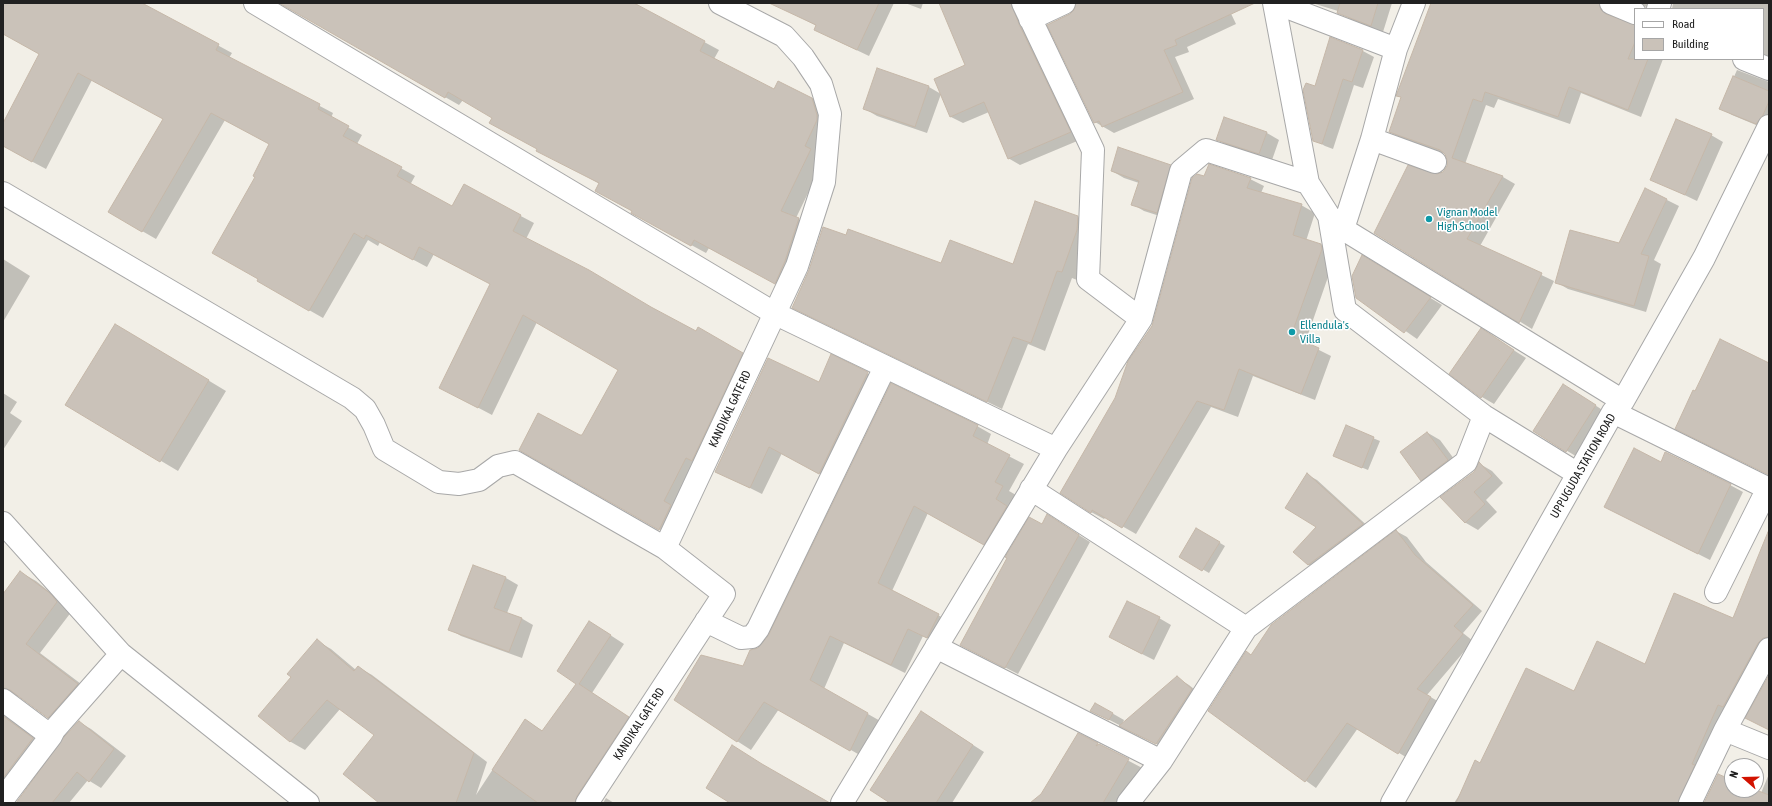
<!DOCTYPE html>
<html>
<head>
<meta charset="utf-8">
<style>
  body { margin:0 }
  #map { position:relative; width:1772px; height:806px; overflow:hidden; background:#f2efe7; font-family:"Asap Condensed",sans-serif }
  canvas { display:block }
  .frame { position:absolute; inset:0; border:4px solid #212121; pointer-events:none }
  .legend { position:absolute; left:1634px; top:8px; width:130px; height:52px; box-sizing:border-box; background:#fff; border:1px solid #a6a6a6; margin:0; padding:5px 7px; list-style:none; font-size:12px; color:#212121 }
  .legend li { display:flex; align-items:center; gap:8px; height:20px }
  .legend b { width:20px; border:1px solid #a6a6a6 }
  .north { position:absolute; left:1724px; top:758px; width:40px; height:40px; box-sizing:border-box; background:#fff; border:1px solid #a6a6a6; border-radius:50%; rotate:290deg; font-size:11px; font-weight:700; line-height:16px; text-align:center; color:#212121 }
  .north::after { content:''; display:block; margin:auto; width:14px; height:18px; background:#d21200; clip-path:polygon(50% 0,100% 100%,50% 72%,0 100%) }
</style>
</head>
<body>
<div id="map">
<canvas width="1772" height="806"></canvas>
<div class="frame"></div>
<ul class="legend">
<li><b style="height:5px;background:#fff"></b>Road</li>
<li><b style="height:11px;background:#cac2b9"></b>Building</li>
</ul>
<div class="north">N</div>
</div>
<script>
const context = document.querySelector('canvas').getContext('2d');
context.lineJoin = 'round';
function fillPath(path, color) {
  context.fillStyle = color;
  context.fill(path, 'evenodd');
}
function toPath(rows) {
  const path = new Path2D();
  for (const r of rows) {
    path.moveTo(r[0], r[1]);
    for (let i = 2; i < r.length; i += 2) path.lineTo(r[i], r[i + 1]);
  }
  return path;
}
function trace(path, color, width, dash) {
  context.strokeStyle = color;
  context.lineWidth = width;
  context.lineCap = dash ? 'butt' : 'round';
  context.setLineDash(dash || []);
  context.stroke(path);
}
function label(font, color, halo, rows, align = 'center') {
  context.font = font + ' "Asap Condensed",sans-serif';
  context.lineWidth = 3;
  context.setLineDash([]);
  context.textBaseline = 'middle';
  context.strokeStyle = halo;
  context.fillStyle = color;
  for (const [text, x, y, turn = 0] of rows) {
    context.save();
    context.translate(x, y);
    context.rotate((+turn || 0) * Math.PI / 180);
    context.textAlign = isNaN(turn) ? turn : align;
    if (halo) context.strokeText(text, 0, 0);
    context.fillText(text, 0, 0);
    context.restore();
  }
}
const shadow = toPath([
  [3,3,140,3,232,53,229,58,333,113,331,118,362,135,357,144,415,176,410,185,453,208,464,186,534,223,526,239,652,309,696,332,698,329,756,361,673,537,520,449,583,436,619,370,537,322,492,415,441,388,491,284,434,254,427,267,380,242,378,246,368,240,323,318,258,281,256,177,270,144,225,120,156,239,109,212,164,119,92,80,46,169,3,146,3,126,40,54,3,34],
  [281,3,632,3,719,50,714,59,774,91,812,98,826,107,825,158,796,218,813,227,790,291,709,248,706,253,647,221,600,184,538,149,493,117,463,100,459,105],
  [781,3,894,3,869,56,827,36,817,26,792,13],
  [905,3,923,3,921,9],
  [940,3,1024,3,1082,139,1020,165,1008,158,989,112,963,123,951,117,935,79,966,66],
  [1077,3,1226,3,1236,24,1187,47,1189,52,1175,57,1194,99,1114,133,1095,122,1048,25,1075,11],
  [1312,3,1392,3,1383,32,1350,19,1338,11],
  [1432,3,1614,3,1611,12,1613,18,1635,26,1635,59,1663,59,1641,117,1581,93,1570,124,1498,99,1494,108,1486,105,1465,164,1503,177,1515,184,1480,246,1554,281,1532,329,1375,233,1437,175,1443,173,1448,166,1448,160,1446,154,1403,139,1390,132,1402,98,1398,95],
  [1639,3,1663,3,1650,9],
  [1673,3,1769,3,1769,57,1763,55,1763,9,1672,9],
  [1363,51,1374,57,1363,88,1354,85,1333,149,1325,146,1314,140,1315,87],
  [1737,70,1769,82,1768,130,1732,115,1720,108],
  [929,87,941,94,927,133,877,116,865,109],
  [1225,118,1267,133,1279,140,1272,160,1230,147,1218,140],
  [1711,135,1723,142,1697,201,1651,179],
  [1170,166,1182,173,1169,219,1144,211,1132,204,1139,183,1124,178,1112,171],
  [1204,177,1250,179,1264,186,1261,193,1301,205,1315,213,1306,241,1321,245,1334,253,1335,257,1305,343,1331,356,1315,400,1253,376,1238,417,1211,407,1136,534,1106,517,1104,519,1091,512,1116,399,1129,361,1154,323],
  [1667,200,1679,206,1654,260,1661,264,1646,312,1568,289,1556,282,1619,245],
  [1078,217,1092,226,1092,239,1077,280,1072,278,1045,351,1028,344,1002,409,794,308,846,236,942,264,1013,265],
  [3,259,30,276,3,322],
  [1375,264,1442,305,1417,339,1357,297],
  [133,335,226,391,178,471,67,405],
  [1493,337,1526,358,1494,404,1482,397,1451,374],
  [832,356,880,380,832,480,782,453,762,494,716,471,820,384],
  [1575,392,1607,413,1579,458,1534,431],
  [3,393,17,402,10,413,22,421,3,450],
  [977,426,991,434,987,445,1024,464,1009,491,1016,495,998,552,928,513,892,591,953,623,941,645,923,636,905,673,844,643,824,689,882,722,865,758,779,709,751,750,737,741,744,668,759,649],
  [1346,427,1380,441,1368,470,1334,456],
  [1428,433,1440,440,1460,467,1434,487,1421,480],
  [1480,464,1492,471,1503,483,1486,500,1497,512,1478,530,1466,523,1442,497,1474,473],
  [1308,475,1317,480,1372,530,1318,570,1309,565,1295,552,1317,527],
  [1730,485,1743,492,1710,560,1605,507],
  [1060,523,1090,542,1018,674,973,651,1042,525],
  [1197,529,1225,546,1209,573,1180,556],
  [1396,531,1407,537,1426,562,1482,611,1463,633,1473,641,1427,695,1441,703,1409,759,1358,728,1316,788,1209,711,1251,656],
  [1759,557,1769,562,1769,656,1693,803,1454,803,1480,764,1574,692,1646,666,1734,619],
  [473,566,506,578,518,585,507,613,521,618,533,625,522,658,461,636,449,629],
  [20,572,36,581,66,605,72,611,40,653,93,693,64,726,48,717,20,696,13,697,7,715,11,720,48,748,3,791,3,595],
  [1159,618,1171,625,1154,660,1122,644],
  [604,631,624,644,592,693,642,726,591,803,381,803,375,735,340,709,305,750,291,742,259,716,292,677,317,641,331,649,356,670,358,667,372,675,487,762,476,795,525,720,543,731,578,684],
  [1177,678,1189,685,1204,697,1168,750,1092,711,1096,704,1124,720,1122,725],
  [922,712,984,752,952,803,891,803],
  [79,722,91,729,126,756,101,788,88,780,69,803,27,803],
  [1078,734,1146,770,1126,803,1037,803],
  [1769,774,1769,803,1705,803,1732,781,1732,790,1753,790,1761,793],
  [606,798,614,803,603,803]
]);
const building = toPath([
  [3,3,142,3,219,44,216,50,320,104,318,109,349,126,343,136,402,167,397,176,452,206,464,184,521,215,513,231,589,270,651,307,696,331,698,327,743,353,692,461,686,458,664,501,671,505,659,530,519,450,538,413,580,435,582,435,618,370,523,315,478,408,439,388,490,284,419,247,413,260,366,235,364,239,354,233,309,311,257,281,258,279,212,253,255,177,253,176,269,144,211,113,142,232,108,212,163,119,78,73,32,162,3,146,3,123,39,54,3,34,3,3],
  [279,3,634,3,705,41,700,51,774,89,778,81,812,98,817,115,817,120,805,146,811,149,781,211,799,218,785,261,775,284,694,240,691,246,631,213,632,211,595,191,599,183,536,151,537,149,489,123,492,118,448,92,445,98,279,3],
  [769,3,879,3,857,50,814,30,816,25,769,3],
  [939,3,1011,3,1019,24,1071,132,1008,159,984,102,950,117,934,79,965,65,939,3],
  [1076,3,1255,3,1175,40,1177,45,1164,50,1183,92,1102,127,1099,121,1094,123,1047,25,1070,14,1074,10,1076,3],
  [1340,3,1378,3,1371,26,1337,13,1340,3],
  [1431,3,1599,3,1601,10,1606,14,1635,25,1635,42,1628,59,1648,59,1628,110,1569,87,1558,117,1485,92,1482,102,1473,99,1452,158,1503,176,1467,239,1542,273,1519,323,1374,233,1408,165,1437,174,1443,172,1447,166,1447,160,1445,154,1440,150,1389,132,1401,97,1396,96,1431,3],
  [1330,37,1363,50,1352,82,1343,79,1322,144,1313,141,1303,90,1306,83,1315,86,1330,37],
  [877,68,929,86,915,127,863,109,877,68],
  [1733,76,1769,91,1769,101,1763,115,1756,124,1719,109,1733,76],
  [1224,117,1267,132,1259,154,1216,140,1224,117],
  [1676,119,1712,134,1685,195,1650,180,1676,119],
  [1118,147,1171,165,1157,213,1131,205,1139,181,1111,171,1118,147],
  [1209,164,1251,178,1247,188,1302,204,1293,235,1321,244,1322,249,1291,336,1319,348,1301,394,1239,369,1224,410,1197,401,1122,528,1092,510,1091,513,1060,493,1115,398,1128,361,1152,326,1192,178,1197,174,1204,176,1209,164],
  [1645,188,1667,199,1641,254,1649,256,1634,306,1555,283,1570,230,1619,243,1645,188],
  [1035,201,1078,216,1077,230,1062,272,1057,271,1031,343,1013,337,987,402,792,308,809,270,823,227,846,235,848,229,941,263,950,240,1013,264,1035,201],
  [1362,255,1431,297,1404,333,1356,298,1352,276,1362,255],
  [115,324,209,380,160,462,65,405,115,324],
  [1481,328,1514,350,1481,398,1449,374,1481,328],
  [1720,339,1769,363,1769,475,1675,429,1693,390,1695,391,1720,339],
  [831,354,868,372,819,474,769,447,750,488,715,472,768,358,819,382,831,354],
  [891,383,978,425,973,436,1010,455,995,482,1003,486,996,499,1007,506,984,545,914,506,878,583,939,614,927,638,908,629,891,665,830,636,810,680,868,713,850,751,764,702,737,742,674,700,701,655,743,666,750,650,758,648,768,636,891,383],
  [1563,384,1596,405,1566,452,1533,431,1563,384],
  [1346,425,1374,437,1362,468,1333,456,1346,425],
  [1427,432,1448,460,1421,481,1400,452,1427,432],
  [1634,448,1661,462,1665,452,1731,484,1698,554,1604,507,1634,448],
  [1479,462,1492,476,1474,492,1485,504,1465,523,1440,497,1474,472,1479,462],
  [1307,473,1363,524,1308,565,1293,552,1316,527,1285,508,1307,473],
  [1047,514,1079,535,1005,668,960,645,1007,558,1005,557,1029,517,1042,524,1047,514],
  [1196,528,1220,542,1202,571,1179,557,1196,528],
  [1396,530,1415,555,1473,605,1454,626,1463,634,1417,689,1431,697,1398,754,1347,723,1305,782,1208,711,1246,651,1251,655,1271,625,1396,530],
  [1768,532,1769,637,1763,638,1758,643,1723,707,1718,705,1692,764,1695,765,1678,803,1456,803,1475,760,1480,763,1526,668,1574,691,1597,641,1645,664,1674,593,1733,618,1768,532],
  [473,565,506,577,494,608,522,618,509,652,448,630,473,565],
  [20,571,51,594,57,602,26,644,78,684,48,718,10,690,3,688,3,594,20,571],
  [1127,601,1160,617,1142,654,1109,637,1127,601],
  [589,621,611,635,579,684,629,717,577,796,575,803,538,803,492,770,525,719,542,731,576,684,557,671,589,621],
  [317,639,354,671,358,666,474,753,456,803,379,803,343,774,374,735,327,700,290,742,258,716,291,677,287,674,317,639],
  [1769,675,1769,730,1745,718,1769,675],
  [1177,676,1192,689,1156,744,1119,726,1177,676],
  [1095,703,1113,713,1109,720,1090,711,1095,703],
  [921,711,973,745,936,803,890,803,870,790,921,711],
  [3,716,33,738,3,778,3,716],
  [79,721,114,749,89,782,77,772,52,803,16,803,64,737,79,721],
  [1078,733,1098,743,1096,746,1099,744,1129,759,1103,803,1030,803,1041,794,1078,733],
  [732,745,762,764,830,803,730,803,706,788,732,745],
  [1718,774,1732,780,1732,790,1756,790,1769,795,1769,803,1704,803,1718,774]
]);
const minor = toPath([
  [255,3,774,313,1056,449],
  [1023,3,1093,150,1088,279,1141,319],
  [1274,3,1308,183],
  [1276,3,1396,49],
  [1414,3,1396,49,1372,139,1343,229,1623,401],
  [1611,3,1635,13],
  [1658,9,1660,3],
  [1030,19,1064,3],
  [1744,59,1769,69],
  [1372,139,1435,162],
  [3,193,352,398,365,409,374,425,384,449,439,482,459,484,479,480,498,466,515,462,665,548],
  [1329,216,1345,310,1484,416,1578,474],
  [1613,412,1769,489],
  [1031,489,1246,628],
  [3,523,121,654,308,803],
  [1716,592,1768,488],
  [706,621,741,638,752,637,758,629,885,367],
  [936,647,1161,761],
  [3,700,51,736],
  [1725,730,1769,748],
  [3,799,51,736,54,730,121,654],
  [587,803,724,594,665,548,797,266,824,182,830,114,821,84,803,57,784,36,720,3],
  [842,803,1056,449,1141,319,1181,171,1206,150,1308,183,1329,216,1343,229],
  [1128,803,1161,761,1246,628,1466,462,1484,416],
  [1392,803,1613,412,1623,401,1704,258,1769,126],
  [1690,803,1725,730,1769,649]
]);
const markers = [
  [1429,219,4,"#0f9aa8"],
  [1292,332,4,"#0f9aa8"]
];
const cultureNames = [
  ["Vignan Model",1437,212],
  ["High School",1437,226],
  ["Ellendula's",1300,325],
  ["Villa",1300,339]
];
const streetNames = [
  ["KANDIKAL GATE RD",730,409,-65],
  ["UPPUGUDA STATION ROAD",1583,466,-60],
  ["KANDIKAL GATE RD",639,724,-57]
];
fillPath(shadow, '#0003');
fillPath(building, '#cac2b9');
trace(building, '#c5b7a8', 1);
trace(minor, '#a8a8a8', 24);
trace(minor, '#fff', 22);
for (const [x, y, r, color] of markers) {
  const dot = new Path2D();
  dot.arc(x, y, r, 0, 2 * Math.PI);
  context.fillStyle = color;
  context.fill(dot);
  trace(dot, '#fff', 1.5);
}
label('12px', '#0d838f', '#fff', cultureNames, 'left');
label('12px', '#212121', '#fff', streetNames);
</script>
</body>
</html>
